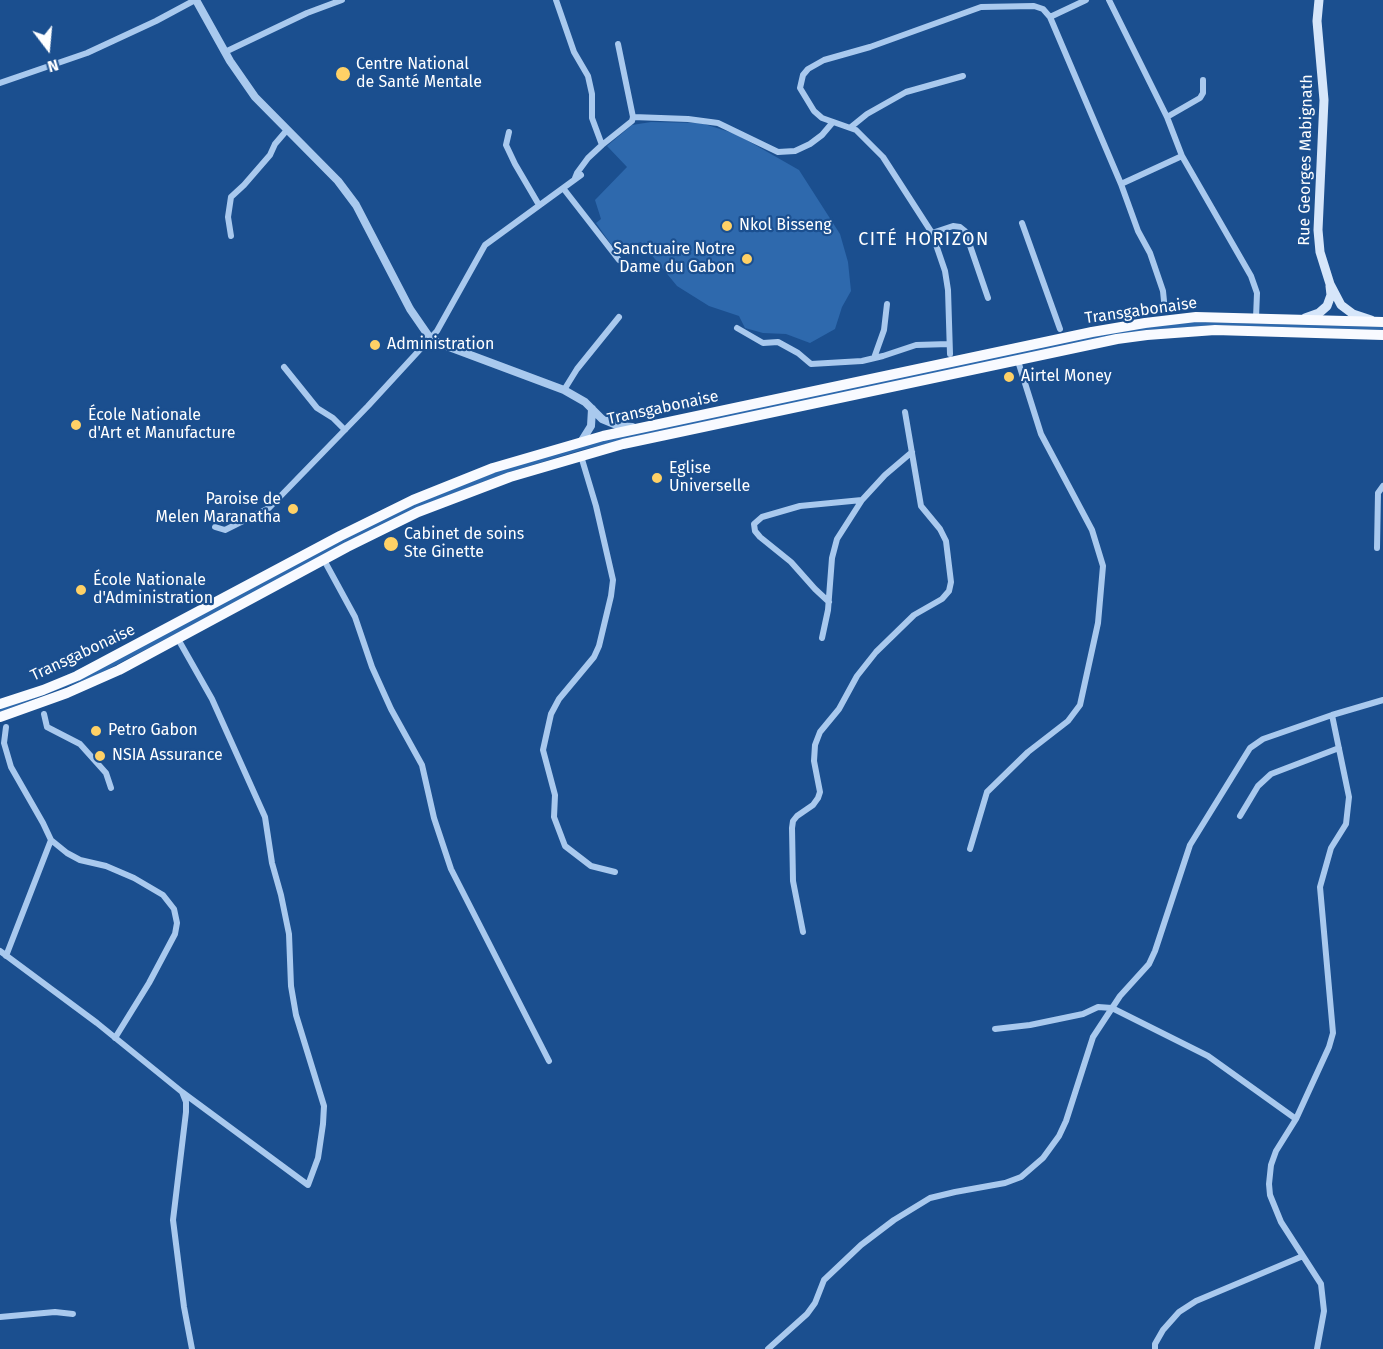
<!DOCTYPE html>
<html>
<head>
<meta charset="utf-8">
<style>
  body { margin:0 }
  #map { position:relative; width:1383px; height:1349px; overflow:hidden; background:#1b4f8f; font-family:"Fira Sans",sans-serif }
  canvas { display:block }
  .north { position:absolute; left:18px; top:18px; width:60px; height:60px; -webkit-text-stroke:4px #1b4f8f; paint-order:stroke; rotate:164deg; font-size:16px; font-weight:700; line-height:24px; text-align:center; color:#fff }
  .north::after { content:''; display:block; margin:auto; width:21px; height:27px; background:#fff; clip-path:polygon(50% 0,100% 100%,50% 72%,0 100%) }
</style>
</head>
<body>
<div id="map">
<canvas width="1383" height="1349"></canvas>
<div class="north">N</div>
</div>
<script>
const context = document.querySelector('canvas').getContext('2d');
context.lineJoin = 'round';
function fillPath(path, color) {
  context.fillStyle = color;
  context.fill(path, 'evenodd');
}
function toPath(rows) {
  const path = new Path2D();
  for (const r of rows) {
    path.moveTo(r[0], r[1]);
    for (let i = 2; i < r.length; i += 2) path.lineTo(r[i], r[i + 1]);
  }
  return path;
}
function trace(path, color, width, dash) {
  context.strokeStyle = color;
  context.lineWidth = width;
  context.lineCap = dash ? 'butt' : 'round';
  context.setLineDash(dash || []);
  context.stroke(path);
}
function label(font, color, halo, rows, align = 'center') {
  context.font = font + ' "Fira Sans",sans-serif';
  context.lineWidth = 4.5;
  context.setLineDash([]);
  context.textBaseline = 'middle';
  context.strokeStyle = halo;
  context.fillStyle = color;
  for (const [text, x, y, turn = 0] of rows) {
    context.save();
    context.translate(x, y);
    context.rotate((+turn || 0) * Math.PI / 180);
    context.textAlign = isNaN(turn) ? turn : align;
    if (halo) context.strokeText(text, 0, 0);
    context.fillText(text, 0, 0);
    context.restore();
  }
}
const green = toPath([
  [651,122,701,123,736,134,799,170,840,234,848,262,851,291,842,307,835,329,810,343,786,334,763,333,745,328,739,316,709,306,677,286,641,242,615,250,596,223,601,219,595,200,627,167,607,146,632,125],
  [1193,322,1383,327,1383,330,1215,325,1146,330,642,435,582,450,506,473,416,508,97,675,0,712,0,708,415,504,504,469,607,439,1093,336,1146,327]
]);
const minor = toPath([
  [556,0,574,52,588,76,592,94,592,118,602,145,588,158,577,173,575,178],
  [1109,0,1167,117,1182,156,1251,276,1257,293,1256,318],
  [1050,17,1086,0],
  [225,52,307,13,342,0],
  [0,83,87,53,156,21,195,0],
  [633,117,688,119,718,123,778,152,795,151,810,144,822,135,833,122],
  [1167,117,1200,98,1203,93,1203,80],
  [851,127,867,114,906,92,963,76],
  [509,132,506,145,515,164,539,205],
  [602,145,632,121,633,117,618,44],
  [1121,184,1182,156],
  [563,188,619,260],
  [1022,223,1060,329],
  [932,233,953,226,960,227,965,231,988,298],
  [231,236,228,217,231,197,244,185,270,155,275,144,287,130],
  [737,328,763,343,778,342,798,353,811,364,862,361,883,356,916,345,949,344],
  [950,354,948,290,945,271,932,233,883,157,856,130,822,118,814,111,800,88,803,75,808,69,824,60,870,47,981,7,1034,6,1043,9,1050,17,1121,184,1138,231,1150,253,1163,291,1165,311],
  [874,358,884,330,887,304],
  [284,367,317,408,333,418,345,430],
  [564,390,577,369,619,317],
  [581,456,596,506,613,580,611,596,599,646,594,657,559,699,551,714,543,750,555,795,554,817,565,846,591,866,615,872],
  [215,527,225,530,269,508,368,406,437,331,485,245,581,175],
  [1377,548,1378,493,1383,486],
  [324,560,355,617,372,667,391,709,422,765,434,818,451,869,549,1061],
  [829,602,815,589,791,562,760,537,755,531,754,524,762,517,800,506,862,500,885,475,912,452],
  [822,638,828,610,832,558,837,539,862,500],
  [178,639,212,699,265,817,272,863,281,895,289,934,291,986,296,1015,324,1106,323,1124,318,1158,308,1185,182,1092],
  [44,714,47,727,80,744,106,773,111,788],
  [6,727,4,743,11,767,43,823,51,840,67,853,80,860,106,866,134,878,163,895,174,909,177,923,175,934,149,983,115,1038],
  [1240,816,1258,786,1271,774,1339,748],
  [970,849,987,792,1028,752,1068,721,1080,705,1098,623,1103,566,1092,530,1041,434,1018,361],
  [803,932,793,881,792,828,793,821,797,816,813,805,818,798,820,792,814,761,815,745,820,732,839,709,857,676,876,652,914,615,942,599,949,591,951,582,946,541,940,529,921,506,905,412],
  [0,951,97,1023,182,1092,186,1102,186,1112,173,1220,184,1307,192,1349],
  [6,956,51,840],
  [995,1029,1030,1025,1083,1014,1098,1007,1112,1008,1208,1056,1296,1119,1276,1151,1271,1165,1269,1184,1270,1195,1281,1222,1321,1284,1324,1311,1317,1349],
  [1296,1119,1329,1047,1333,1033,1320,887,1331,848,1346,824,1349,797,1332,715],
  [0,1317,55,1312,73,1314],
  [768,1349,807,1314,815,1303,824,1280,861,1245,894,1220,930,1198,955,1192,1005,1183,1021,1177,1043,1158,1059,1136,1066,1121,1093,1037,1120,996,1149,964,1155,951,1190,845,1250,748,1263,739,1332,715,1383,700],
  [1155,1349,1155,1344,1163,1330,1179,1312,1196,1301,1303,1256]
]);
const tertiary = toPath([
  [196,0,230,61,255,97,338,181,356,205,410,309,430,338,441,344,564,390,585,402,602,419,619,426,632,427],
  [581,442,591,426,592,409]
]);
const secondary = toPath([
  [1319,0,1317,21,1324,100,1318,230,1320,252,1330,284,1341,305,1353,314,1371,320],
  [1305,318,1319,313,1327,306,1331,295,1330,286]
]);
const trunk = toPath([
  [0,704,43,690,77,676,340,536,413,500,493,468,603,436,1092,332,1145,323,1196,317,1383,322],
  [0,717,67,693,119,670,347,547,418,512,510,477,623,444,1117,339,1147,335,1215,330,1383,335]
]);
const markers = [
  [343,74,8,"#ffd166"],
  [727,226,6,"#ffd166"],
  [747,259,6,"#ffd166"],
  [375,345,6,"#ffd166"],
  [1009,377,6,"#ffd166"],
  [76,425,6,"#ffd166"],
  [657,478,6,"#ffd166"],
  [293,509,6,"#ffd166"],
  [391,544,8,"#ffd166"],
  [81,590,6,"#ffd166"],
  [96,731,6,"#ffd166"],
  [100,756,6,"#ffd166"]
];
const poiNames = [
  ["Centre National",356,65],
  ["de Santé Mentale",356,83],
  ["Nkol Bisseng",739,226],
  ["Sanctuaire Notre",735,250,"right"],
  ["Dame du Gabon",735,268,"right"],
  ["Administration",387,345],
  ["Airtel Money",1021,377],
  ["École Nationale",88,416],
  ["d'Art et Manufacture",88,434],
  ["Eglise",669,469],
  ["Universelle",669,487],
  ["Paroise de",281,500,"right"],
  ["Melen Maranatha",281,518,"right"],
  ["Cabinet de soins",404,535],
  ["Ste Ginette",404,553],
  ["École Nationale",93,581],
  ["d'Administration",93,599],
  ["Petro Gabon",108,731],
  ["NSIA Assurance",112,756]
];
const streetNames = [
  ["Rue Georges Mabignath",1306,160,-89],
  ["Transgabonaise",1141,311,-8],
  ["Transgabonaise",663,408,-12],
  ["Transgabonaise",83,653,-25]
];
const neighbourhoodNames = [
  ["CITÉ HORIZON",924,240]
];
fillPath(green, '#2e69ad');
trace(minor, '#a9c9ee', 6);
trace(tertiary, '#a9c9ee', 8);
trace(secondary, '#d6e6fa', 9);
trace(trunk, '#f8faff', 10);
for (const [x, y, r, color] of markers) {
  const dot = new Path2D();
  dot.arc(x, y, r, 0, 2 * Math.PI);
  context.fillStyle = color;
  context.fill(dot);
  trace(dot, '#1b4f8f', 2);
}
label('16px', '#fff', '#1b4f8f', poiNames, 'left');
label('16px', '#fff', '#1b4f8f', streetNames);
context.letterSpacing = '1.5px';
label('18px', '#fff', '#1b4f8f', neighbourhoodNames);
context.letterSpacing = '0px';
</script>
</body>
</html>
